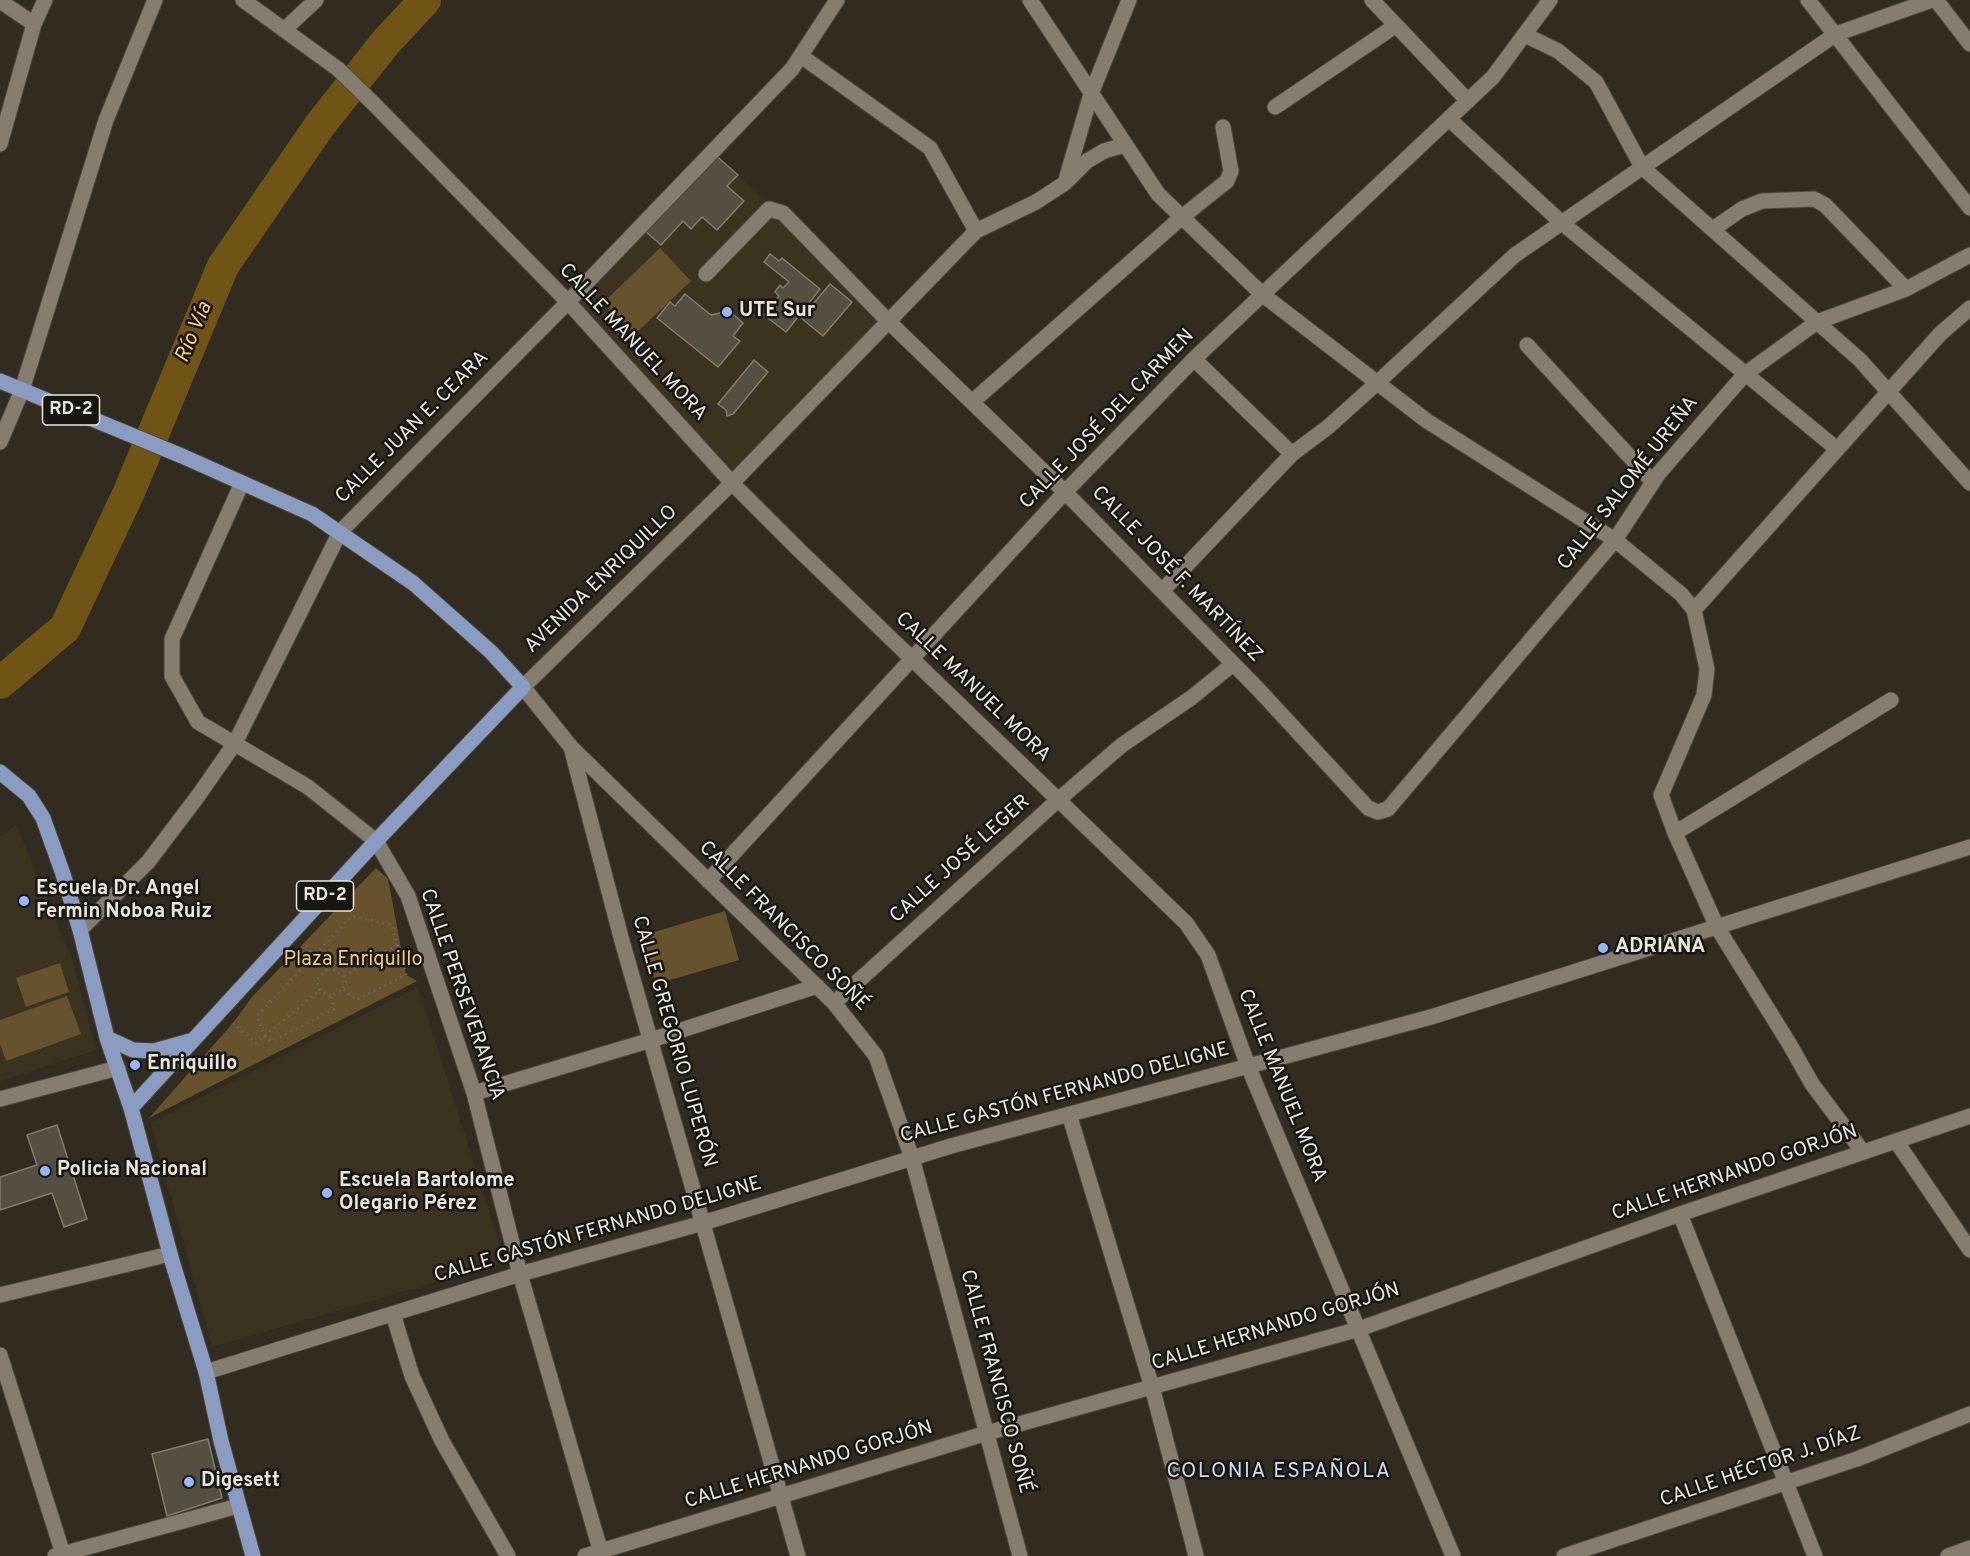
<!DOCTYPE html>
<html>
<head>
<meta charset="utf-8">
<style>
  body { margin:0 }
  canvas { display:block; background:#322c20 }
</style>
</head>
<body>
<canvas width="1970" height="1556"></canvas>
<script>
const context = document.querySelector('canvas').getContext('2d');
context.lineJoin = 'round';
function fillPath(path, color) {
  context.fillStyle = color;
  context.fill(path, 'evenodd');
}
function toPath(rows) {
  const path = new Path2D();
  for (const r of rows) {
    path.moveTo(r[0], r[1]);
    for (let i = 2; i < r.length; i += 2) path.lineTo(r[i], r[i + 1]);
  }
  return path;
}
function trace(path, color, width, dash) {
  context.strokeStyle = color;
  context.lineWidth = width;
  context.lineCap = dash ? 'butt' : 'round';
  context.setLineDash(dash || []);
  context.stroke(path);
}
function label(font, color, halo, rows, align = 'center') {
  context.font = font + ' Overpass,sans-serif';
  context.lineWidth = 5;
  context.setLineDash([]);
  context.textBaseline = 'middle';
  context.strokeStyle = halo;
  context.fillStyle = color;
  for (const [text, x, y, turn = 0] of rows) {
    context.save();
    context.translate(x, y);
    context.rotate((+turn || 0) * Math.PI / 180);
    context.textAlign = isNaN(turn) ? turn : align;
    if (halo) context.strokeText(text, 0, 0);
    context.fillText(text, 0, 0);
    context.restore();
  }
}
const built = toPath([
  [713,151,888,321,732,483,568,302],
  [16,825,74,965,96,1050,0,1081,0,837],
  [418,987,505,1262,212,1347,151,1123]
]);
const green = toPath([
  [660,248,691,281,635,334,604,302],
  [376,868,388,879,406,975,417,981,149,1118,233,1023,252,997],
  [725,911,739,960,656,984,641,936],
  [60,963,69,992,26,1007,16,978],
  [67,996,81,1034,6,1061,0,1044,0,1020]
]);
const river = toPath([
  [0,683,65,628,129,492,223,266,320,125,386,42,425,0]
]);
const building = toPath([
  [713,153,738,175,727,186,744,201,717,230,702,217,691,229,683,221,661,245,645,231,713,153],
  [770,254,779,261,782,258,820,289,786,332,764,315,779,296,775,292,780,285,783,288,789,282,764,262,770,254],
  [830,284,852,302,823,336,801,318,830,284],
  [685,294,711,315,729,311,743,323,733,336,740,341,718,367,657,318,670,302,675,306,685,294],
  [754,360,768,372,733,414,727,416,726,410,718,404,754,360],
  [57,1125,87,1219,64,1227,52,1193,0,1210,0,1177,37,1165,27,1135,57,1125],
  [208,1439,222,1498,167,1516,152,1454,208,1439]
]);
const path = toPath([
  [306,946,327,970],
  [327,970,334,970,344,976,346,981,343,989,331,997,320,990,318,985,317,979,327,970],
  [344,976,397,945],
  [331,997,334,1009,272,1041,265,1037,257,1016,352,916,392,925,406,975,356,1000,343,989],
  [233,1023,256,1043,320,990]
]);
const minor = toPath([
  [243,0,338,69,373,103,568,302,732,483,796,547,1186,923,1208,955,1248,1066,1453,1556],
  [1030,0,1158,194,1263,295,1427,421,1615,540,1681,594,1694,610,1707,669,1704,695,1661,795,1675,833,1717,927,1790,1045,1812,1084,1863,1152],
  [1372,0,1468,101],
  [1808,0,1970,208],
  [1936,0,1970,44],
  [0,1,34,24],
  [285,29,316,0],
  [1525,35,1558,51,1596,82,1642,167,1860,360,1970,483],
  [801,56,930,148,976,231],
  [1275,107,1395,26],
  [1449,119,1562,223,1837,449],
  [0,144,34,24,45,0],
  [1067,181,1087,161,1104,151,1125,145],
  [1713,229,1742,209,1762,201,1814,199,1825,205,1906,289],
  [706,274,769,209,783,213,888,321,1065,492,1258,689,1368,808,1378,812,1388,809,1615,540,1659,473,1745,374,1817,322,1906,289,1970,255],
  [1527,345,1653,482],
  [1194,359,1292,454],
  [972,402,1182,217,1227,181,1231,171,1223,127],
  [0,442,22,390,106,120,155,0],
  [242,483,172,639,172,676,198,722,308,787,376,841,408,896,474,1093,520,1274,602,1556],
  [1162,591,1292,454,1328,427,1377,383,1515,255,1836,34,1932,0],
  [1694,610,1940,334,1970,308],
  [571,747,622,941,798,1556],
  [1675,833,1891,700],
  [708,881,1065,492,1194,359,1493,77,1550,0],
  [80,930,148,862,198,796,235,743,340,532,568,302,792,69,837,0],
  [834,1003,1058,800,1122,745,1191,698,1233,664],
  [474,1093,651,1040,817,986],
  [0,1099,118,1068],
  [1069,1114,1152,1387,1196,1556],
  [1896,1141,1970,1250],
  [1680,1214,1815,1556],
  [0,1295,170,1254],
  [393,1314,412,1376,442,1441,508,1556],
  [0,1355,63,1554],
  [206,1372,520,1274,703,1223,951,1146,1431,1017,1970,847],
  [55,1556,238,1506],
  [585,1556,987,1433,1359,1329,1680,1214,1970,1116],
  [1020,1556,912,1158,876,1056,834,1003,571,747,523,687,732,483,976,231,1036,202,1065,183,1091,94,1129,0],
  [1564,1556,1857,1459,1970,1414],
  [1948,1556,1970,1548]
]);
const major = toPath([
  [0,381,182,456,312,514,413,583,491,652,523,687,376,841,131,1108],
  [0,772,29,796,43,818,63,874,80,930,107,1038,131,1108,172,1261,206,1372,221,1441,253,1556],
  [107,1038,133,1050,154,1051,190,1041]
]);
const markers = [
  [727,312,6,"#97b6fd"],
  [24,901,6,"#97b6fd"],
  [1603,948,6,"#97b6fd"],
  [135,1065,6,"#97b6fd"],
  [45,1171,6,"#97b6fd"],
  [327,1193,6,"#97b6fd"],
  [189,1482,6,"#97b6fd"]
];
const shields = [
  [71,410,57],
  [325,896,57]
];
const shieldNames = [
  ["RD-2",71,410],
  ["RD-2",325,896]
];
const poiNames = [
  ["UTE Sur",739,312],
  ["Escuela Dr. Angel",36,890],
  ["Fermin Noboa Ruiz",36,913],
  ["ADRIANA",1615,948],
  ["Enriquillo",147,1065],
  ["Policia Nacional",57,1171],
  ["Escuela Bartolome",339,1182],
  ["Olegario Pérez",339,1205],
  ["Digesett",201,1482]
];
const streetNames = [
  ["CALLE MANUEL MORA",632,343,47],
  ["CALLE JOSÉ DEL CARMEN",1108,420,-46],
  ["CALLE JUAN E. CEARA",413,428,-45],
  ["CALLE SALOMÉ UREÑA",1629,484,-52],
  ["CALLE JOSÉ F. MARTÍNEZ",1176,575,46],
  ["AVENIDA ENRIQUILLO",602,580,-44],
  ["CALLE MANUEL MORA",972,688,44],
  ["CALLE JOSÉ LEGER",961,860,-42],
  ["CALLE FRANCISCO SOÑÉ",783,927,45],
  ["CALLE PERSEVERANCIA",461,995,71],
  ["CALLE GREGORIO LUPERÓN",673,1042,74],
  ["CALLE MANUEL MORA",1281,1086,68],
  ["CALLE GASTÓN FERNANDO DELIGNE",1065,1094,-15],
  ["CALLE HERNANDO GORJÓN",1735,1174,-19],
  ["CALLE GASTÓN FERNANDO DELIGNE",598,1231,-16],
  ["CALLE HERNANDO GORJÓN",1276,1328,-17],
  ["CALLE FRANCISCO SOÑÉ",995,1382,75],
  ["CALLE HERNANDO GORJÓN",809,1466,-17],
  ["CALLE HÉCTOR J. DÍAZ",1761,1468,-19]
];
const parkNames = [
  ["Plaza Enriquillo",353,961]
];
const waterNames = [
  ["Río Vía",195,333,-67]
];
const neighbourhoodNames = [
  ["COLONIA ESPAÑOLA",1279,1473]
];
fillPath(built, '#3b3220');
fillPath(green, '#66532d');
trace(river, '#705415', 32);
fillPath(building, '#554f42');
trace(building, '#837c6e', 1.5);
trace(minor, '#4c473d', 17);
trace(major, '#4c473d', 17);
trace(path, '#6c675c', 3, [1.5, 4.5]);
trace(minor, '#847d70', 15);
trace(major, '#8b9cc2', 15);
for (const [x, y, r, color] of markers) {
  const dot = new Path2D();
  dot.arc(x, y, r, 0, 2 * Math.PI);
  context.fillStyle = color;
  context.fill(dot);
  trace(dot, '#171510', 2);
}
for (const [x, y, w] of shields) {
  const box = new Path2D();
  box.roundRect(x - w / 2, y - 15, w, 30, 4.5);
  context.fillStyle = '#171510';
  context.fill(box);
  trace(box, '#ece8e0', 1.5);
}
label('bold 18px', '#ece8e0', null, shieldNames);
label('bold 20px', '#ece8e0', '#171510', poiNames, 'left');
label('20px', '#ece8e0', '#171510', streetNames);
label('20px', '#f6ca75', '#171510', parkNames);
label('italic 21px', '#fcd07a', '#171510', waterNames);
context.letterSpacing = '1.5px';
label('21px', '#cfdcf7', '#171510', neighbourhoodNames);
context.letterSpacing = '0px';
</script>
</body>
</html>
